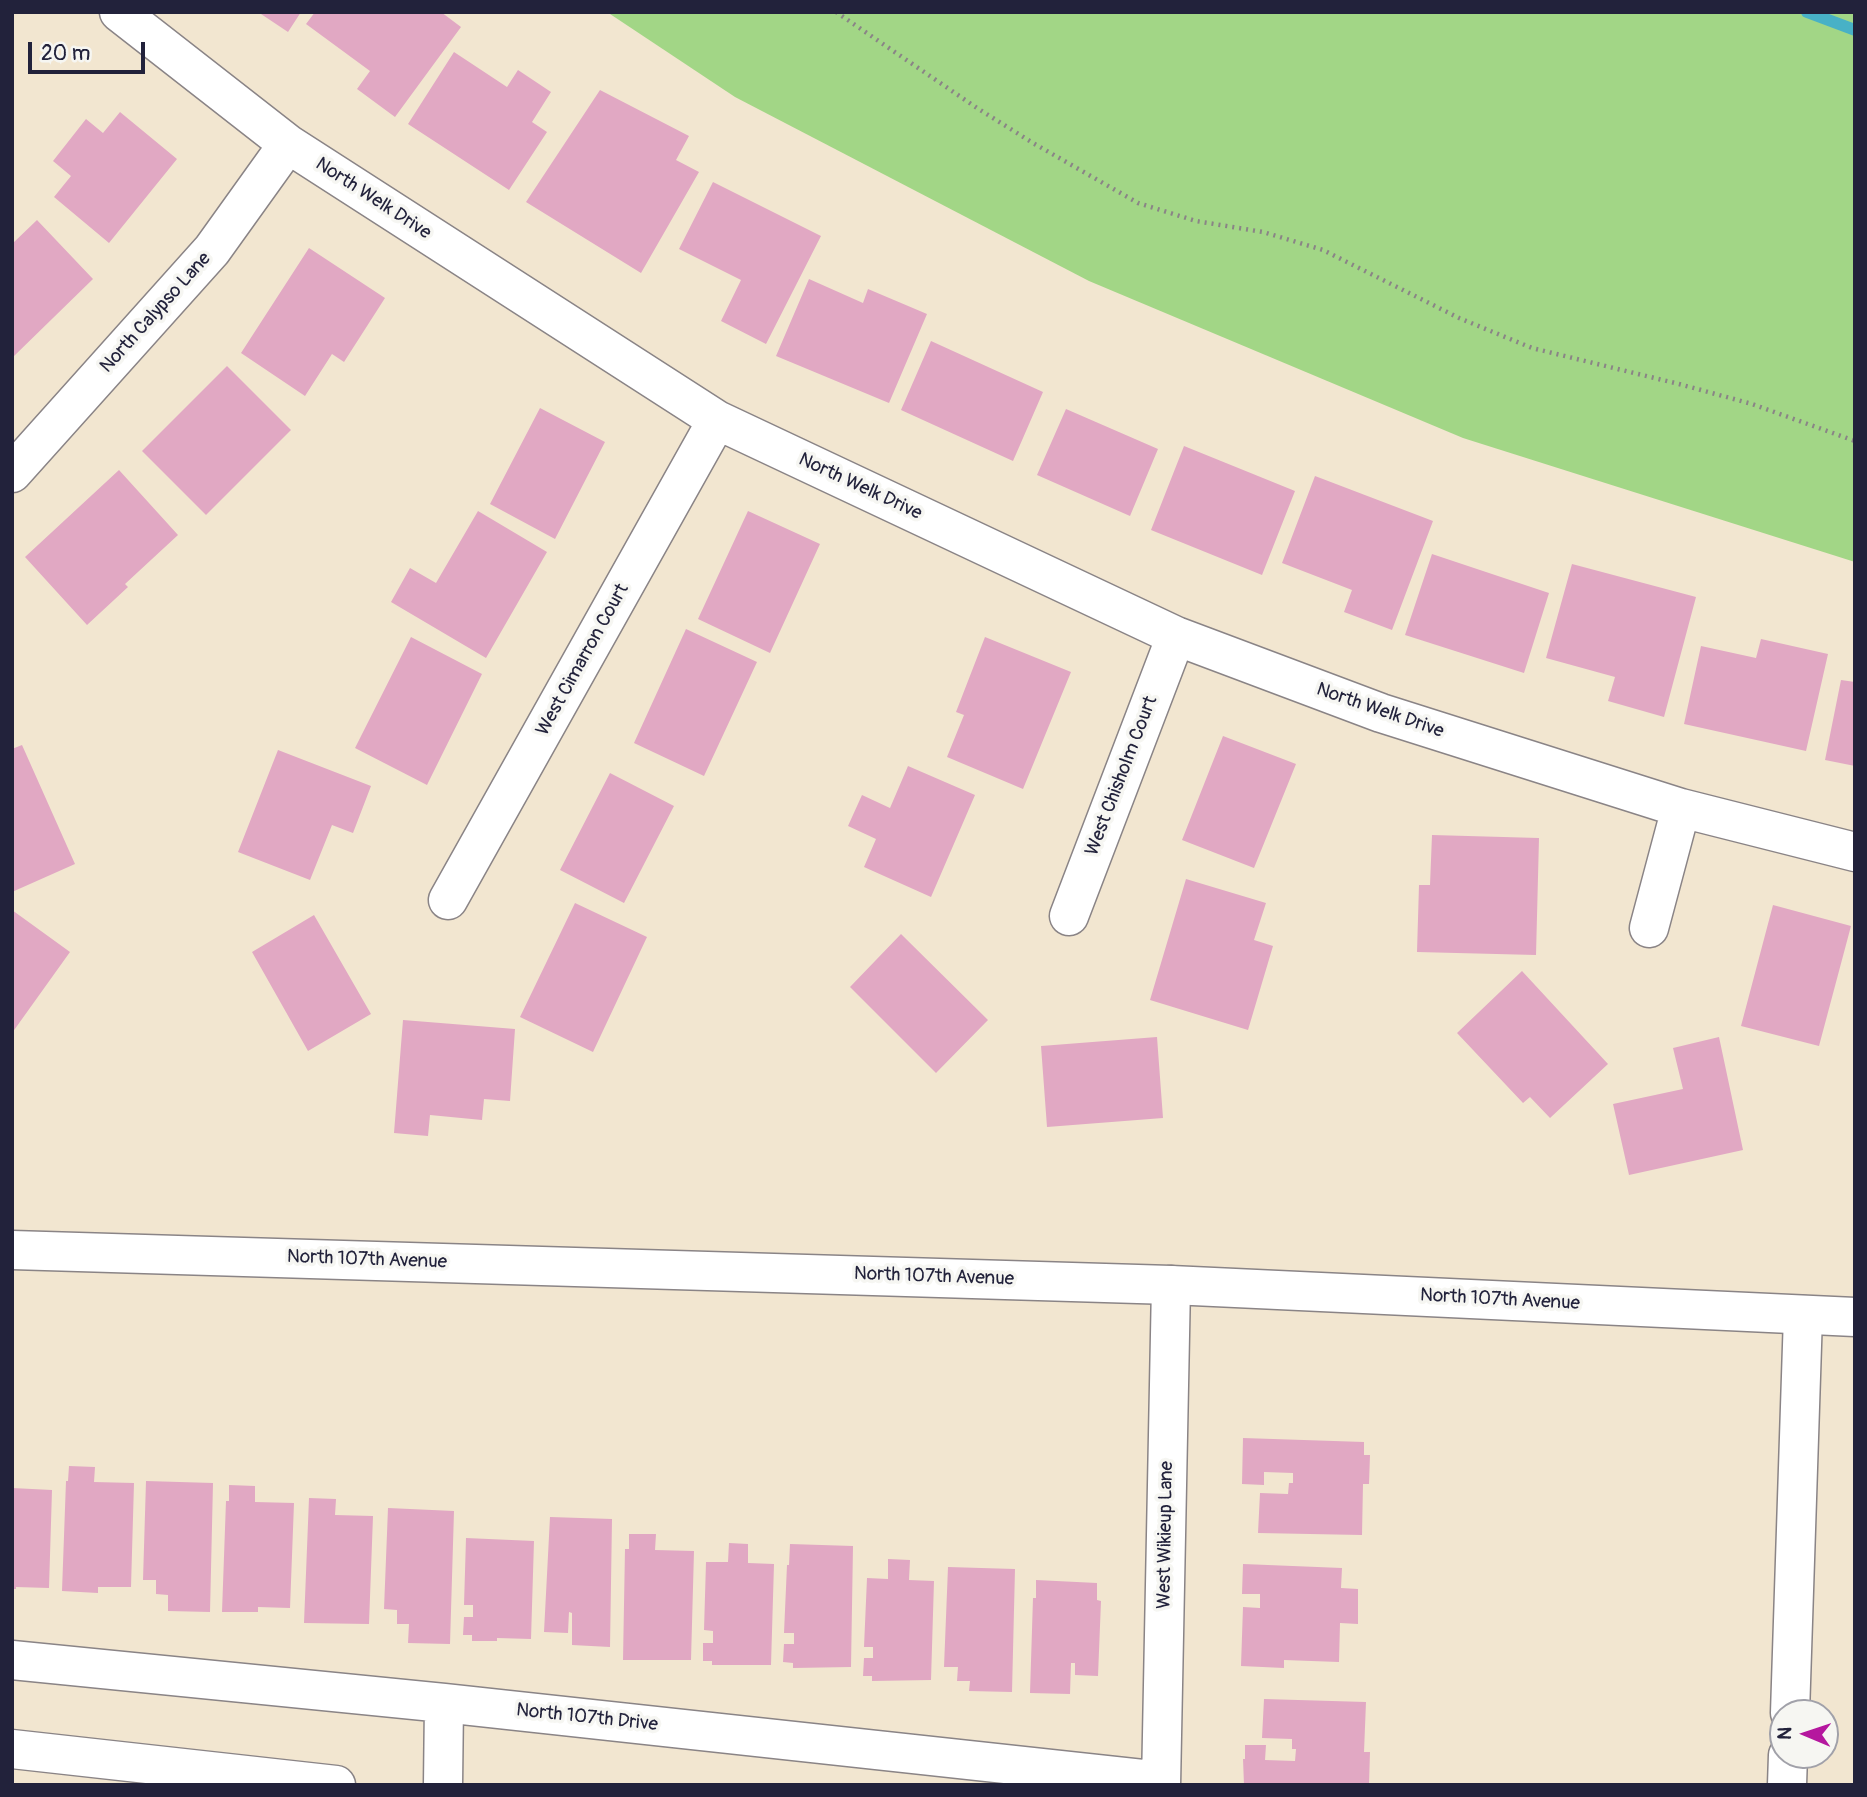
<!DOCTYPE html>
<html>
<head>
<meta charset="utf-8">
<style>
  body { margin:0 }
  #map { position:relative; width:1867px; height:1797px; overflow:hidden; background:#f2e6d0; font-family:Pangolin,sans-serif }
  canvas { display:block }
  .frame { position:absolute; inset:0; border:14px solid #22223b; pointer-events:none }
  .north { position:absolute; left:1769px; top:1699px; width:70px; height:70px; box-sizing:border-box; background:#f6f6f2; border:2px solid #a1a1a9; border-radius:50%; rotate:272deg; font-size:19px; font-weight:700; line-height:28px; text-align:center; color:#22223b }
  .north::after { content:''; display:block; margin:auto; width:24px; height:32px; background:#b5179e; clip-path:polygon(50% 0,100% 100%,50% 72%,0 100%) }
  .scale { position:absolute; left:28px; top:42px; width:117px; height:32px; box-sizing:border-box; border:4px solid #22223b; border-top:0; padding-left:9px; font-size:21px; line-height:24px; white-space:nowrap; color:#22223b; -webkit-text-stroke:5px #f6f6f2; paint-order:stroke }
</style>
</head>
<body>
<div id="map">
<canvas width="1867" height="1797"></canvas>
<div class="frame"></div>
<div class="north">N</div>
<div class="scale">20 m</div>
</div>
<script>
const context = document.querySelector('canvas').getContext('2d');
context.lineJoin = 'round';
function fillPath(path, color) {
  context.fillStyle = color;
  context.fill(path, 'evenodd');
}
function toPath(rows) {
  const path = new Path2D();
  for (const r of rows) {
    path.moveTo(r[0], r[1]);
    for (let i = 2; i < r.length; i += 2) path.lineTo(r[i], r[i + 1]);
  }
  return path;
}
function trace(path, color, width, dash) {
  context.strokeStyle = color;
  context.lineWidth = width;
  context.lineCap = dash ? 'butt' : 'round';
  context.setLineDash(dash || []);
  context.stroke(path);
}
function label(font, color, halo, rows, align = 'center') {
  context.font = font + ' Pangolin,sans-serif';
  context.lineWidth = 7;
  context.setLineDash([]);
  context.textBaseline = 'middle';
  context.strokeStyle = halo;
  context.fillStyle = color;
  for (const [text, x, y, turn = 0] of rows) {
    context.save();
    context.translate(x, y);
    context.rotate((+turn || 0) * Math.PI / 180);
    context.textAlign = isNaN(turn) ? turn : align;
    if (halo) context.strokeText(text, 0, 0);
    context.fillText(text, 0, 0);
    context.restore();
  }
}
const green = toPath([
  [607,12,1855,12,1855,562,1463,438,1089,281,735,97]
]);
const stream = toPath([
  [1807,12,1855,30]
]);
const building = toPath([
  [258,12,301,12,288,32],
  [315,12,441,12,461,27,395,117,357,89,370,71,306,24],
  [454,52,507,87,518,70,551,92,532,122,547,132,509,190,408,124],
  [600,90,689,136,676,160,699,172,641,273,526,202],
  [120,112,177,159,109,243,54,197,71,176,53,161,86,119,103,133],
  [713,182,821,236,766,344,721,321,741,280,679,249],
  [37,220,93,279,12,358,12,244],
  [309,248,385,298,344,362,332,354,305,396,241,353],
  [809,279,863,303,868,289,927,314,889,403,776,356],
  [931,341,1043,392,1013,461,901,410],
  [227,366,291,430,206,515,142,451],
  [540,408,605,442,555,539,490,504],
  [1066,409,1158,449,1130,516,1037,475],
  [1184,446,1295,491,1262,575,1151,530],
  [119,470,178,535,125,584,128,587,87,625,25,557],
  [1315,476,1433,521,1392,630,1344,612,1352,590,1282,563],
  [478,511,547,552,486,658,391,602,410,568,436,583],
  [748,511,820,544,770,653,698,619],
  [1432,554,1549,593,1524,673,1405,635],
  [1572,564,1696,597,1664,717,1608,701,1615,677,1546,658],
  [686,629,757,662,704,776,634,743],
  [411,637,482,674,427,785,355,748],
  [985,637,1071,672,1023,789,947,757,964,715,956,712],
  [1761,639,1828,654,1806,751,1684,724,1701,646,1756,658],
  [1841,680,1855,682,1855,766,1825,760],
  [1223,736,1296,764,1254,868,1182,840],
  [22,745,75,864,12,892,12,749],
  [278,750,371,786,353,833,332,825,310,880,238,852],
  [908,766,975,795,931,897,864,867,876,839,848,826,862,795,890,808],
  [610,773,674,806,624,903,560,870],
  [1432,835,1539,838,1536,955,1417,952,1419,885,1430,885],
  [1186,879,1266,903,1254,940,1273,946,1248,1030,1150,1000],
  [575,903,647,937,593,1052,520,1017],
  [1773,905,1851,926,1819,1046,1741,1026],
  [12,910,70,952,12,1033],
  [314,915,371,1014,308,1051,252,952],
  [901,934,988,1020,936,1073,850,987],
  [1522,971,1608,1064,1550,1118,1530,1097,1523,1103,1457,1033],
  [403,1020,515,1029,510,1101,484,1099,482,1120,430,1115,428,1136,394,1133],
  [1157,1037,1163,1118,1047,1127,1041,1046],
  [1719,1037,1743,1150,1629,1175,1613,1104,1683,1089,1673,1048],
  [1243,1438,1364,1442,1364,1455,1370,1455,1369,1484,1363,1484,1362,1535,1258,1533,1260,1493,1288,1494,1289,1483,1293,1483,1293,1473,1264,1472,1264,1485,1242,1484],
  [69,1466,95,1467,94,1482,134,1483,131,1587,98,1587,98,1593,62,1591,66,1481,68,1481],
  [146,1481,213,1483,210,1612,168,1611,168,1595,156,1594,156,1580,143,1580],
  [229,1485,255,1486,255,1502,294,1503,290,1608,258,1607,258,1612,222,1612,226,1501,229,1501],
  [12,1488,52,1490,49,1588,16,1587,16,1589,12,1589],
  [309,1498,336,1499,335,1515,373,1516,369,1624,304,1623],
  [388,1508,454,1511,450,1644,408,1643,409,1624,397,1624,397,1610,384,1609],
  [550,1517,612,1519,610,1647,572,1645,572,1613,569,1612,568,1633,544,1632],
  [629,1534,656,1534,655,1550,694,1551,691,1660,623,1660,625,1549,629,1549],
  [466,1538,534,1541,531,1639,497,1638,497,1641,472,1641,472,1635,463,1635,464,1617,473,1617,473,1605,464,1605],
  [729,1543,748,1544,748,1563,774,1564,771,1665,712,1665,712,1661,703,1661,703,1643,713,1643,713,1631,704,1630,706,1562,728,1562],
  [790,1544,853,1546,851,1667,793,1668,793,1663,783,1662,784,1644,794,1644,794,1633,784,1633,787,1565,789,1565],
  [888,1559,910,1560,909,1580,934,1581,931,1680,872,1681,872,1676,863,1676,864,1658,873,1658,873,1647,864,1647,867,1578,888,1579],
  [1243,1564,1342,1568,1341,1588,1358,1589,1358,1624,1340,1623,1339,1662,1284,1660,1284,1668,1241,1666,1243,1607,1260,1608,1260,1594,1242,1594],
  [948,1567,1015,1569,1012,1692,969,1691,970,1681,957,1681,958,1667,944,1667],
  [1036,1580,1097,1583,1097,1600,1101,1601,1098,1676,1075,1675,1075,1663,1071,1663,1070,1694,1030,1693,1033,1598,1036,1598],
  [1264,1699,1366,1702,1364,1752,1370,1752,1369,1785,1244,1785,1243,1759,1245,1759,1245,1745,1266,1745,1265,1760,1295,1761,1296,1749,1292,1749,1292,1739,1262,1738]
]);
const path = toPath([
  [836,12,977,108,1033,143,1138,203,1196,221,1263,232,1323,250,1459,318,1532,348,1679,384,1752,404,1855,441]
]);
const minor = toPath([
  [119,12,288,144,717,420,1176,636,1381,713,1681,808],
  [12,473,212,250,288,144],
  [448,900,717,420],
  [1069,916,1176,636],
  [1649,928,1681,808,1855,852],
  [12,1660,444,1703,1161,1781],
  [1790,1713,1803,1315],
  [12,1749,336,1785],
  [443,1785,444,1703],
  [1161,1785,1171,1285],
  [1787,1785,1788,1755]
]);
const major = toPath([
  [12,1250,1171,1285,1855,1317]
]);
const streetNames = [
  ["North Welk Drive",373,199,33],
  ["North Calypso Lane",156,313,-48],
  ["North Welk Drive",860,487,25],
  ["West Cimarron Court",583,660,-61],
  ["North Welk Drive",1380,711,19],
  ["West Chisholm Court",1122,776,-69],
  ["North 107th Avenue",367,1260,2],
  ["North 107th Avenue",934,1277,2],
  ["North 107th Avenue",1500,1300,3],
  ["West Wikieup Lane",1166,1535,-89],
  ["North 107th Drive",587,1718,6]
];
fillPath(green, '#a2d686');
trace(stream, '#48b1c6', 12);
fillPath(building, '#e1a8c3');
trace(minor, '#8a8486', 41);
trace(major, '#8a8486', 41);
trace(path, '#8a8486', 4.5, [2, 5]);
trace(minor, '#fff', 38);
trace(major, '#fff', 38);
label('19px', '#22223b', '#f6f6f2', streetNames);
</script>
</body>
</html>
